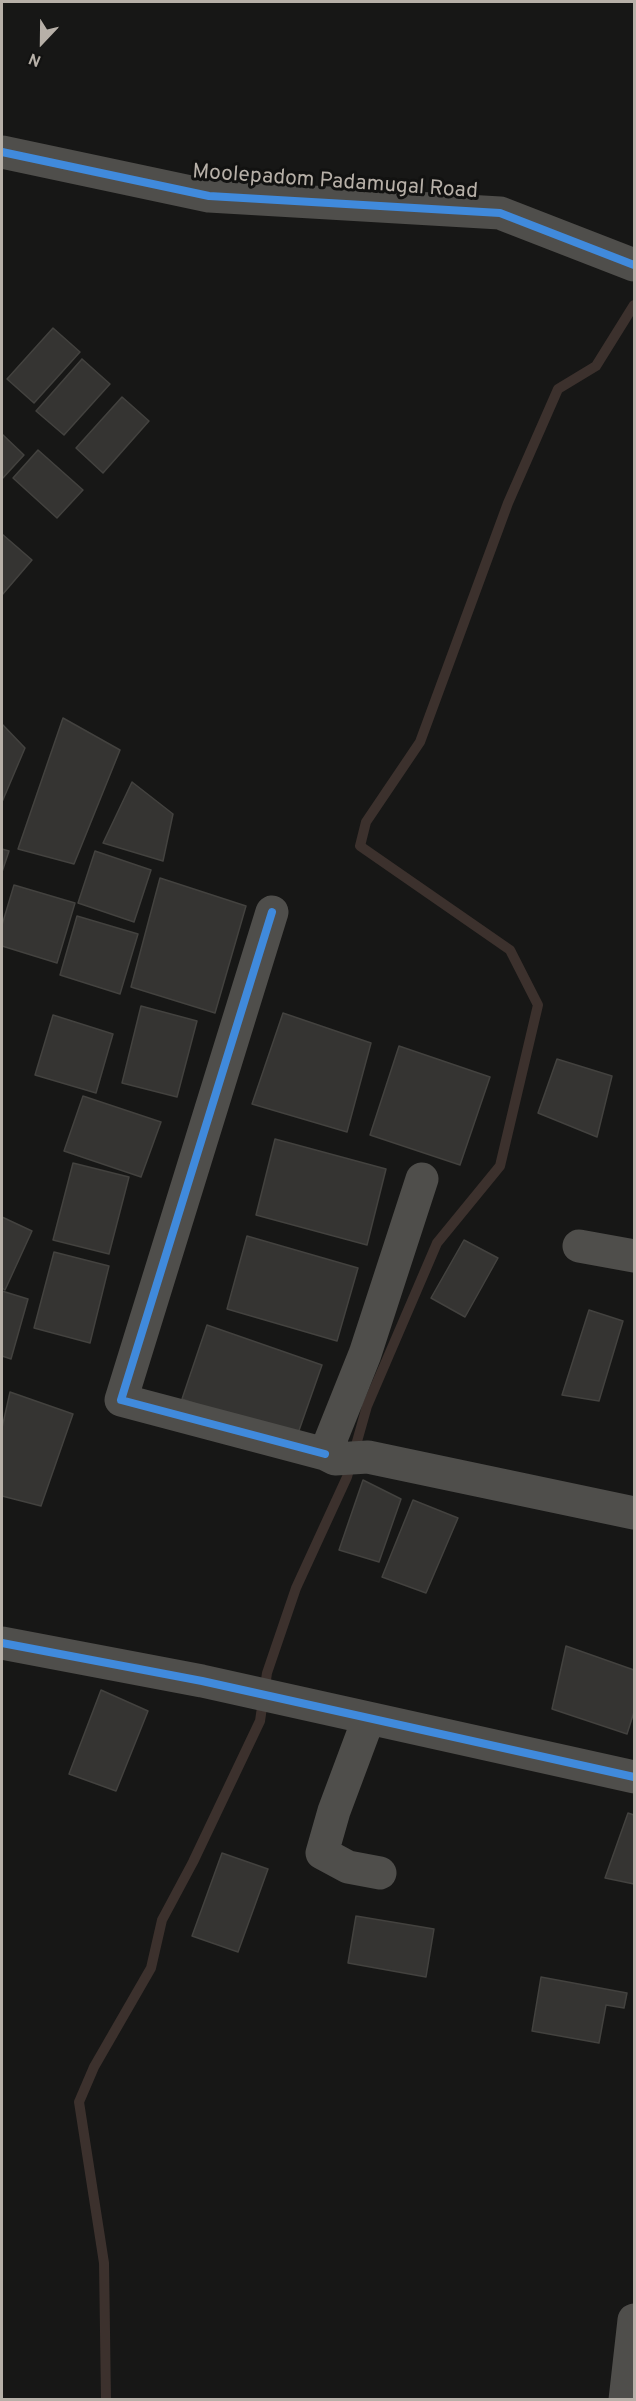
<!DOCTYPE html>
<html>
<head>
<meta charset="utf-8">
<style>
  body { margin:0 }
  #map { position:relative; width:636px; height:2401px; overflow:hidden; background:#171716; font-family:Overpass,sans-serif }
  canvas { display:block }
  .frame { position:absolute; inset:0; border:3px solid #b7b0a8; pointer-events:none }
  .north { position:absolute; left:12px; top:12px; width:60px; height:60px; -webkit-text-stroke:4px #121211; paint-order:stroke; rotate:202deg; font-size:16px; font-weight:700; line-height:24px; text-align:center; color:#b7b0a8 }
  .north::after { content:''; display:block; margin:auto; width:21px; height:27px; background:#b7b0a8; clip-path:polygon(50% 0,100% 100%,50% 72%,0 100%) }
</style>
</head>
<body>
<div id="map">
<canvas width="636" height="2401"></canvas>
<div class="frame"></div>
<div class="north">N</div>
</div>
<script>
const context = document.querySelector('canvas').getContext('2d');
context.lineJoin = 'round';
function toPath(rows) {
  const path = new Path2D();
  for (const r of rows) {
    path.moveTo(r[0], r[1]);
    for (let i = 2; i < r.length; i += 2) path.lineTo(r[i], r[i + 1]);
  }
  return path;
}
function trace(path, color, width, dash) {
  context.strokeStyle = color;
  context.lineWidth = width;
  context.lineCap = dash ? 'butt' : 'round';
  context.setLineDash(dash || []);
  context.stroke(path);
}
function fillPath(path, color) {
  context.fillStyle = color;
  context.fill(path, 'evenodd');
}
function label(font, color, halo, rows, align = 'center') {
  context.font = font + ' Overpass,sans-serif';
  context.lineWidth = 6;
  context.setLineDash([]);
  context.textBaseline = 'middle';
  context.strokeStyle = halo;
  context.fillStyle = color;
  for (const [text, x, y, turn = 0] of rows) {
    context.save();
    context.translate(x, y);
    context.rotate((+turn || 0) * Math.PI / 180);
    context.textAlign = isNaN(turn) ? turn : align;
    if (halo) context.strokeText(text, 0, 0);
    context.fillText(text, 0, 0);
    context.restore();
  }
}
const stream = toPath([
  [106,2400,104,2263,79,2102,94,2067,151,1968,162,1920,193,1862,260,1721,267,1673,296,1588,347,1477,367,1406,437,1243,500,1166,538,1005,510,950,360,846,366,822,420,742,508,503,558,389,596,366,634,305]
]);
const building = toPath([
  [53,328,80,352,34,403,7,379,53,328],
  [82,359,110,384,64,435,36,411,82,359],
  [122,397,149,421,103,473,76,448,122,397],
  [2,434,24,455,2,479,2,434],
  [38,450,83,490,57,518,13,478,38,450],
  [2,534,32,560,2,595,2,534],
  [63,718,120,750,74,864,18,849,63,718],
  [2,724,25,748,2,802,2,724],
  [132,782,173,814,163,861,103,843,132,782],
  [2,849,9,851,2,872,2,849],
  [95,851,151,870,134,922,78,903,95,851],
  [160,878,246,906,215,1013,131,987,160,878],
  [14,885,75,903,57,963,2,946,2,925,14,885],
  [77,916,138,934,120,994,60,975,77,916],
  [141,1006,197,1021,177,1097,122,1083,141,1006],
  [283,1013,371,1043,347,1132,252,1104,283,1013],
  [53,1015,113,1034,96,1093,35,1075,53,1015],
  [399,1046,490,1077,460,1165,370,1135,399,1046],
  [557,1059,612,1076,597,1137,538,1113,557,1059],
  [83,1096,161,1122,141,1177,64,1151,83,1096],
  [275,1139,386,1169,367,1245,256,1215,275,1139],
  [73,1163,129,1177,109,1254,53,1240,73,1163],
  [2,1217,32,1231,5,1290,2,1288,2,1217],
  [247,1236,358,1268,337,1341,227,1309,247,1236],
  [464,1240,498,1258,465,1317,431,1298,464,1240],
  [54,1252,109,1266,90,1343,34,1328,54,1252],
  [2,1291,28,1299,11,1359,2,1356,2,1291],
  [589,1310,623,1321,599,1401,562,1395,589,1310],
  [207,1325,322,1365,296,1439,182,1399,207,1325],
  [10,1392,73,1414,41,1506,2,1496,2,1428,10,1392],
  [363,1480,401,1499,379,1562,339,1550,363,1480],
  [413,1500,458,1518,426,1593,382,1577,413,1500],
  [566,1646,634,1670,634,1712,627,1734,552,1709,566,1646],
  [101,1690,148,1711,116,1791,69,1774,101,1690],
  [628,1813,634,1815,634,1884,605,1878,628,1813],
  [222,1853,268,1869,238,1952,192,1936,222,1853],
  [356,1916,434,1929,426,1977,348,1963,356,1916],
  [541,1977,627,1993,624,2008,606,2005,599,2043,532,2031,541,1977]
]);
const street = toPath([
  [2,152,209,196,500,213,634,265],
  [272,912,121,1400,325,1454],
  [422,1179,365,1354,325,1454,335,1459,368,1457,634,1513],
  [579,1246,634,1256],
  [2,1643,202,1681,634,1777],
  [368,1720,334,1811,322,1853,348,1867,380,1873],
  [625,2400,634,2320]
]);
const cycleway = toPath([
  [2,152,209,196,500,213,634,265],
  [272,912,121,1400,325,1454],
  [2,1643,202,1681,634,1777]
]);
const streetNames = [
  ["Moolepadom Padamugal Road",335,183,4]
];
trace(stream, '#3c312d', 10);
fillPath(building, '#353432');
trace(building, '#43423f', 1.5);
trace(street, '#4f4e4b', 33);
trace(cycleway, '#408adc', 8);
label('21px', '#b7b0a8', '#121211', streetNames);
</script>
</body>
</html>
